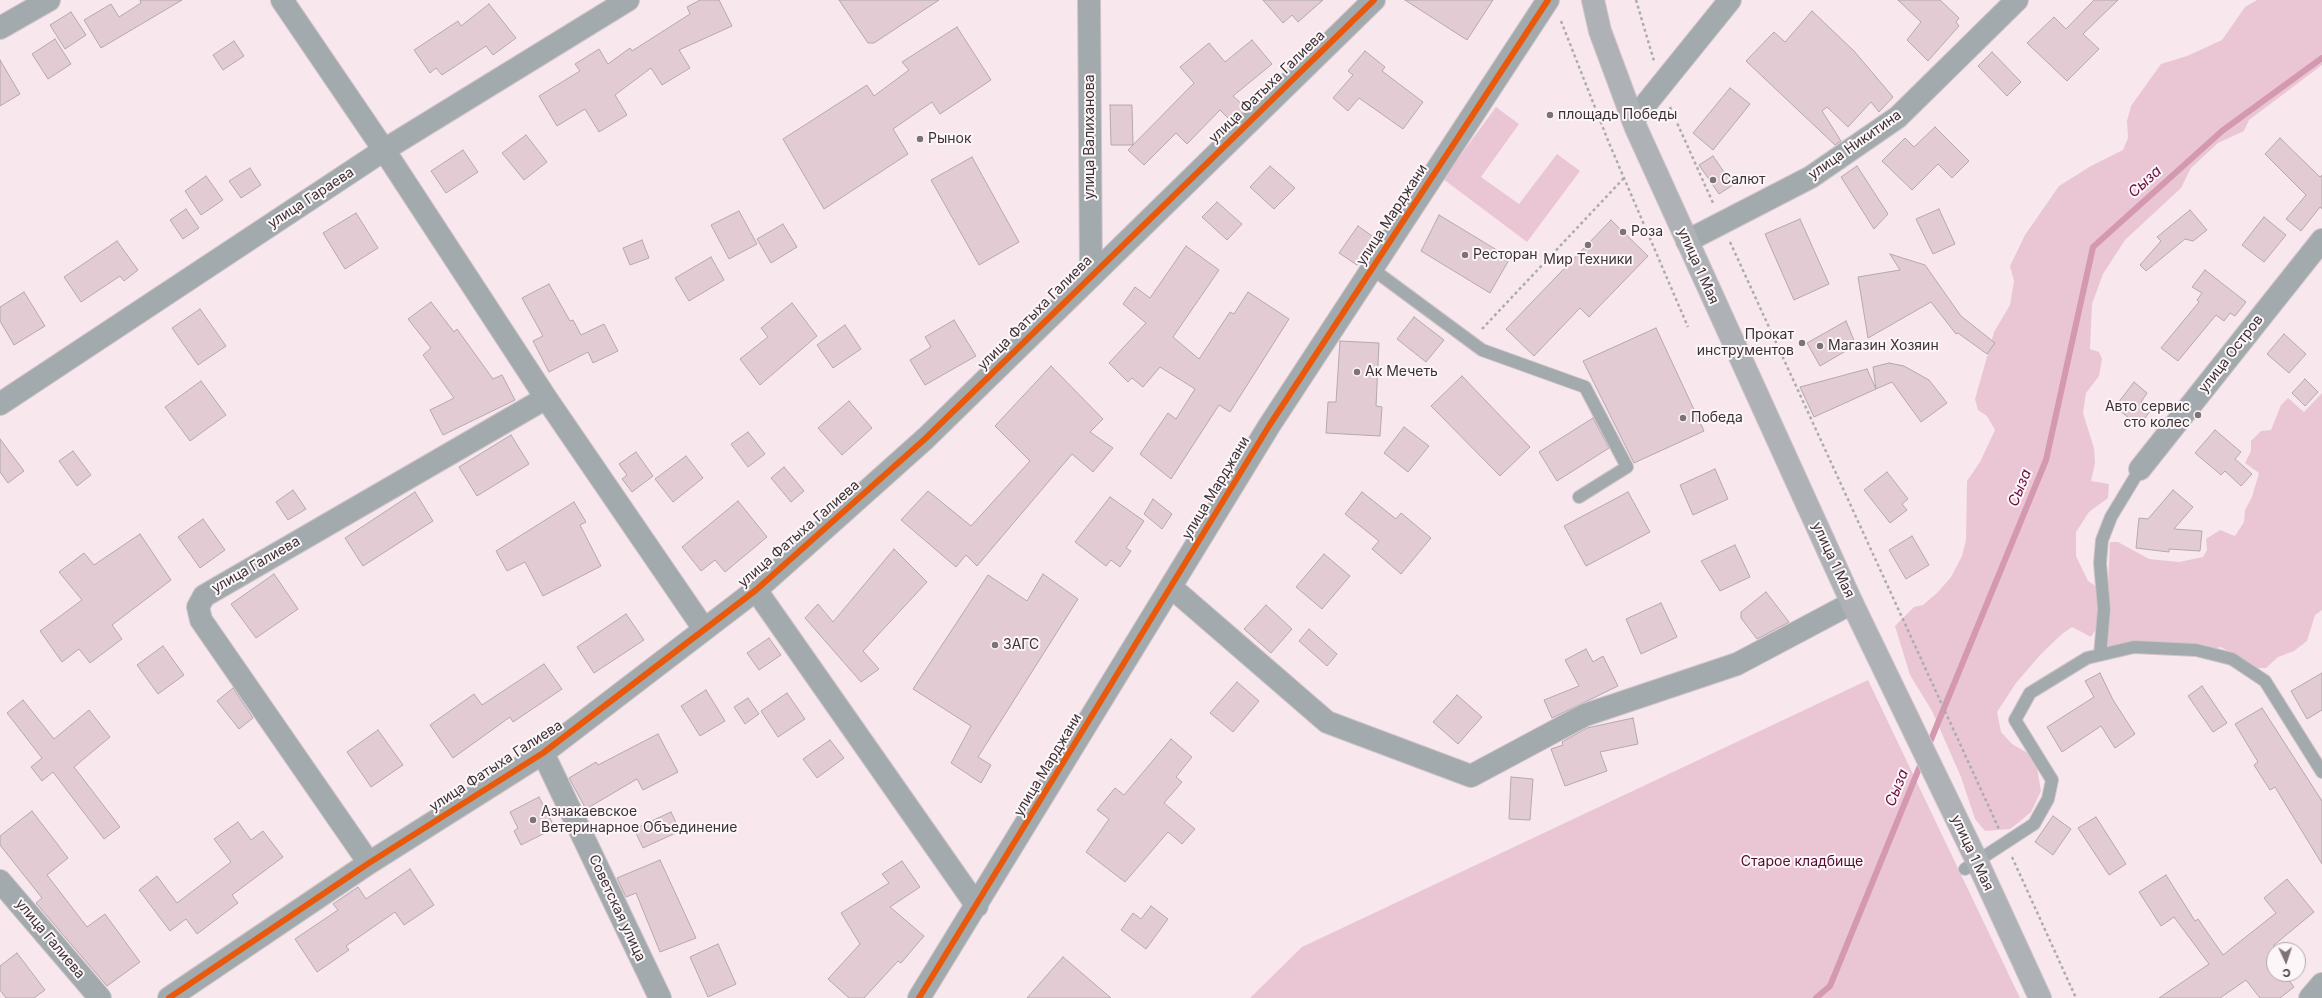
<!DOCTYPE html>
<html>
<head>
<meta charset="utf-8">
<style>
  body { margin:0 }
  #map { position:relative; width:2322px; height:998px; overflow:hidden; background:#f8e8ee; font-family:Inter,sans-serif }
  canvas { display:block }
  .north { position:absolute; left:2266px; top:942px; width:40px; height:40px; box-sizing:border-box; background:#fcf6f8; border:1px solid #b0a8aa; border-radius:50%; rotate:177deg; font-size:11px; font-weight:700; line-height:16px; text-align:center; color:#3d3236 }
  .north::after { content:''; display:block; margin:auto; width:14px; height:18px; background:#7e7276; clip-path:polygon(50% 0,100% 100%,50% 72%,0 100%) }
</style>
</head>
<body>
<div id="map">
<canvas width="2322" height="998"></canvas>
<div class="north">С</div>
</div>
<script>
const context = document.querySelector('canvas').getContext('2d');
context.lineJoin = 'round';
function fillPath(path, color) {
  context.fillStyle = color;
  context.fill(path, 'evenodd');
}
function toPath(rows) {
  const path = new Path2D();
  for (const r of rows) {
    path.moveTo(r[0], r[1]);
    for (let i = 2; i < r.length; i += 2) path.lineTo(r[i], r[i + 1]);
  }
  return path;
}
function trace(path, color, width, dash) {
  context.strokeStyle = color;
  context.lineWidth = width;
  context.lineCap = dash ? 'butt' : 'round';
  context.setLineDash(dash || []);
  context.stroke(path);
}
function label(font, color, halo, rows, align = 'center') {
  context.font = font + ' Inter,sans-serif';
  context.lineWidth = 4;
  context.setLineDash([]);
  context.textBaseline = 'middle';
  context.strokeStyle = halo;
  context.fillStyle = color;
  for (const [text, x, y, turn = 0] of rows) {
    context.save();
    context.translate(x, y);
    context.rotate((+turn || 0) * Math.PI / 180);
    context.textAlign = isNaN(turn) ? turn : align;
    if (halo) context.strokeText(text, 0, 0);
    context.fillText(text, 0, 0);
    context.restore();
  }
}
const green = toPath([
  [2257,0,2322,0,2322,65,2249,120,2244,131,2218,143,2191,168,2181,188,2125,240,2103,274,2092,304,2090,349,2099,352,2102,359,2099,376,2086,393,2083,413,2094,448,2095,463,2091,481,2109,484,2108,498,2089,512,2076,532,2076,556,2088,581,2102,590,2099,624,2091,637,2072,627,2062,634,2041,654,2016,683,1997,712,2001,732,2012,744,2035,757,2041,791,2031,812,2018,823,2010,829,1985,831,1975,819,1961,777,1932,711,1910,675,1895,626,1914,607,1923,605,1938,592,1951,577,1962,556,1966,540,1967,481,1980,462,1995,430,1987,416,1978,410,1975,399,1994,332,2010,305,2014,281,2010,266,2025,235,2059,186,2091,166,2123,150,2128,138,2127,121,2131,106,2161,64,2187,56,2222,40,2245,7],
  [1496,107,1519,124,1481,177,1519,204,1557,154,1580,171,1527,242,1443,179],
  [2322,393,2322,610,2315,615,2307,641,2294,651,2278,657,2266,668,2255,668,2221,647,2212,649,2142,641,2135,642,2124,654,2105,647,2110,542,2118,542,2149,559,2179,562,2203,557,2207,550,2206,539,2220,530,2235,536,2244,522,2245,510,2252,497,2259,473,2245,463,2251,451,2251,441,2261,431,2271,430,2281,405,2288,398,2304,412],
  [1868,680,2020,998,1250,998,1302,947]
]);
const stream = toPath([
  [1928,747,2046,460,2093,247,2222,131,2322,58],
  [1816,998,1830,986,1922,761]
]);
const building = toPath([
  [140,0,182,0,101,48,84,20,111,4,119,17,141,3,140,0],
  [700,0,719,0,732,26,679,50,690,68,662,85,651,68,615,95,627,115,599,132,585,109,557,126,539,96,580,71,575,64,599,49,608,64,630,48,632,51,690,14,687,7,700,0],
  [839,0,939,0,874,43,868,43,839,0],
  [1263,0,1323,0,1298,22,1292,15,1283,23,1263,0],
  [1405,0,1493,0,1467,40,1405,0],
  [1898,0,1940,0,1959,18,1956,22,1959,26,1928,61,1907,40,1921,22,1898,0],
  [2094,0,2118,0,2083,34,2099,49,2067,81,2027,43,2054,17,2066,29,2094,0],
  [489,4,516,38,493,55,486,46,442,75,436,68,430,73,414,50,458,21,461,26,489,4],
  [1812,11,1854,51,1893,97,1879,112,1871,102,1848,127,1827,107,1822,111,1841,141,1835,145,1746,61,1774,32,1785,42,1812,11],
  [71,12,86,35,65,49,50,25,71,12],
  [957,27,991,80,940,114,932,102,893,129,908,154,824,209,783,139,867,85,874,96,909,70,902,62,957,27],
  [55,39,71,64,48,79,32,54,55,39],
  [1252,40,1272,64,1233,96,1246,108,1232,122,1220,110,1187,144,1176,133,1144,165,1128,150,1194,83,1180,67,1209,43,1225,62,1252,40],
  [234,41,244,56,223,70,213,55,234,41],
  [1365,51,1385,67,1382,71,1423,102,1403,129,1359,98,1348,111,1333,98,1353,75,1348,71,1365,51],
  [1992,52,2021,82,2007,96,1978,66,1992,52],
  [0,60,20,94,0,106,0,60],
  [1730,88,1750,104,1713,150,1693,133,1730,88],
  [1110,105,1132,105,1133,145,1111,145,1110,105],
  [1935,127,1969,161,1952,178,1938,164,1912,190,1882,161,1905,138,1914,147,1935,127],
  [526,135,547,162,524,180,502,153,526,135],
  [2280,138,2320,177,2322,175,2322,209,2320,207,2301,231,2286,219,2306,195,2265,154,2280,138],
  [463,150,478,172,446,193,431,171,463,150],
  [1713,156,1733,185,1719,194,1699,165,1713,156],
  [972,157,1019,242,979,265,931,180,972,157],
  [1270,166,1295,188,1274,209,1250,187,1270,166],
  [1857,166,1888,214,1874,229,1841,177,1857,166],
  [250,168,261,185,241,198,229,181,250,168],
  [206,176,223,200,201,215,185,191,206,176],
  [1217,202,1242,224,1227,240,1202,217,1217,202],
  [186,209,199,228,183,239,170,220,186,209],
  [1939,209,1955,244,1933,254,1916,219,1939,209],
  [2190,210,2207,230,2193,241,2185,239,2146,271,2140,265,2161,241,2157,237,2190,210],
  [739,211,757,244,729,259,711,225,739,211],
  [356,213,378,248,345,269,323,233,356,213],
  [1439,215,1510,258,1490,293,1421,251,1439,215],
  [2264,217,2286,235,2264,262,2242,245,2264,217],
  [1800,219,1829,284,1794,300,1765,234,1800,219],
  [1611,220,1648,256,1589,317,1580,308,1534,356,1506,329,1611,220],
  [783,224,797,247,771,263,757,239,783,224],
  [1358,226,1375,238,1357,265,1339,253,1358,226],
  [642,240,649,258,630,265,623,248,642,240],
  [117,241,138,270,124,281,120,276,81,302,64,277,117,241],
  [1186,246,1219,270,1173,337,1199,359,1230,312,1234,314,1248,292,1289,319,1230,412,1219,405,1171,479,1140,454,1168,413,1176,419,1195,389,1160,367,1143,387,1132,378,1128,382,1109,363,1146,323,1123,304,1135,287,1150,298,1186,246],
  [1890,254,1925,265,1961,316,1995,343,1987,354,1958,333,1956,334,1931,302,1868,338,1858,277,1900,270,1890,254],
  [711,257,724,280,689,301,675,278,711,257],
  [2205,270,2246,302,2235,316,2230,313,2224,321,2216,315,2178,361,2161,348,2199,302,2197,300,2202,293,2192,287,2205,270],
  [549,284,570,321,573,320,581,335,604,324,618,351,593,363,588,352,549,372,533,341,543,336,522,298,549,284],
  [24,292,45,326,14,345,0,321,0,307,24,292],
  [431,302,454,332,457,329,493,379,502,375,515,400,443,435,430,410,454,398,423,355,431,348,408,319,431,302],
  [792,303,817,336,760,385,740,359,768,337,761,328,792,303],
  [200,309,226,346,198,365,172,328,200,309],
  [1414,317,1444,340,1426,362,1397,339,1414,317],
  [954,320,976,356,925,385,910,360,931,347,925,337,954,320],
  [1846,321,1856,345,1820,366,1807,343,1846,321],
  [845,325,861,349,833,368,817,345,845,325],
  [1656,328,1704,431,1634,463,1583,361,1656,328],
  [2284,334,2306,354,2289,373,2267,354,2284,334],
  [1340,341,1379,343,1376,406,1382,407,1380,436,1326,433,1328,402,1336,402,1340,341],
  [1889,363,1904,366,1929,380,1947,403,1921,422,1892,382,1876,389,1873,367,1889,363],
  [1051,366,1103,419,1090,432,1113,448,1093,472,1072,454,977,566,966,555,956,567,901,520,928,491,971,526,1030,461,995,426,1051,366],
  [1867,369,1876,389,1814,417,1800,387,1867,369],
  [1462,376,1530,447,1500,476,1431,406,1462,376],
  [2305,379,2318,392,2305,406,2292,393,2305,379],
  [201,381,226,415,190,441,165,407,201,381],
  [2134,382,2147,393,2141,402,2151,410,2139,426,2115,407,2134,382],
  [849,401,872,428,842,455,818,428,849,401],
  [1593,418,1609,448,1557,481,1539,452,1593,418],
  [1404,427,1429,446,1408,472,1384,453,1404,427],
  [2215,430,2241,452,2235,459,2252,474,2241,486,2225,471,2221,475,2195,453,2215,430],
  [748,432,765,454,748,467,731,444,748,432],
  [511,435,529,464,477,496,459,467,511,435],
  [0,439,24,471,8,483,0,472,0,439],
  [73,451,91,475,77,486,59,461,73,451],
  [636,452,653,476,632,492,622,479,627,475,619,464,636,452],
  [686,456,703,478,673,502,655,479,686,456],
  [784,467,804,491,791,502,771,478,784,467],
  [1715,469,1728,499,1693,515,1680,485,1715,469],
  [1887,472,1908,499,1902,504,1907,510,1890,523,1864,490,1887,472],
  [293,490,306,509,288,520,276,502,293,490],
  [2173,490,2193,507,2174,529,2202,531,2200,551,2169,549,2169,552,2136,548,2139,518,2148,519,2173,490],
  [415,492,433,521,363,566,345,538,415,492],
  [1362,492,1396,519,1401,513,1431,538,1401,574,1372,549,1379,541,1345,514,1362,492],
  [1628,492,1650,532,1586,566,1564,526,1628,492],
  [1110,497,1144,521,1126,548,1131,551,1120,567,1111,560,1106,566,1075,542,1110,497],
  [1153,499,1172,514,1162,529,1144,514,1153,499],
  [738,501,767,537,725,572,715,560,701,571,682,547,738,501],
  [574,502,586,522,580,525,601,566,543,596,525,562,507,571,496,551,574,502],
  [203,519,225,550,200,568,178,537,203,519],
  [140,534,171,580,112,625,122,639,90,663,79,649,62,662,40,631,82,600,59,572,84,553,94,565,140,534],
  [1912,536,1929,565,1906,579,1889,550,1912,536],
  [1735,545,1750,577,1720,591,1701,561,1735,545],
  [894,549,927,582,863,651,879,669,861,682,805,618,818,604,833,622,894,549],
  [1324,554,1350,576,1322,609,1296,587,1324,554],
  [274,574,298,609,256,638,231,604,274,574],
  [1043,574,1078,599,978,757,991,765,981,783,951,763,971,726,913,689,988,575,1027,601,1043,574],
  [1766,592,1789,622,1757,639,1741,618,1741,612,1766,592],
  [1661,603,1677,637,1641,654,1626,619,1661,603],
  [1266,605,1292,629,1271,653,1244,629,1266,605],
  [626,614,644,640,594,673,577,647,626,614],
  [1309,629,1337,654,1327,666,1299,641,1309,629],
  [769,638,781,655,759,670,747,653,769,638],
  [163,646,184,675,158,694,137,665,163,646],
  [1586,649,1593,662,1603,656,1618,686,1552,718,1544,700,1579,686,1565,660,1586,649],
  [544,664,562,689,513,722,510,717,453,758,430,725,474,694,482,705,544,664],
  [2100,673,2113,700,2135,734,2115,748,2101,726,2062,752,2047,727,2094,697,2085,681,2100,673],
  [2322,673,2322,710,2307,719,2291,691,2322,673],
  [1237,682,1259,701,1233,732,1210,713,1237,682],
  [2202,686,2227,723,2213,732,2188,696,2202,686],
  [233,688,253,718,239,729,217,701,233,688],
  [706,690,725,721,700,736,681,706,706,690],
  [787,693,805,719,778,737,761,711,787,693],
  [1457,695,1482,717,1458,744,1433,722,1457,695],
  [748,698,759,714,745,724,734,707,748,698],
  [23,700,54,739,89,710,110,737,74,767,120,827,104,839,53,772,42,781,31,767,42,758,7,713,23,700],
  [2262,708,2322,801,2322,864,2275,787,2270,790,2254,765,2258,762,2235,724,2262,708],
  [1633,718,1638,744,1600,752,1607,771,1565,786,1551,749,1563,745,1562,742,1587,728,1633,718],
  [378,730,403,765,371,787,347,752,378,730],
  [658,734,678,772,643,790,637,779,586,809,569,778,596,762,598,765,658,734],
  [1171,739,1192,757,1176,777,1182,782,1164,803,1195,829,1182,844,1168,832,1125,882,1086,852,1109,819,1097,810,1115,788,1124,795,1171,739],
  [830,740,844,758,817,778,803,759,830,740],
  [1511,777,1533,779,1530,820,1509,819,1511,777],
  [539,797,555,828,521,845,514,831,518,828,510,812,539,797],
  [32,811,68,858,47,875,87,927,105,914,140,962,107,986,36,903,42,898,0,845,0,836,32,811],
  [671,812,680,831,643,848,634,829,671,812],
  [2053,816,2071,829,2053,855,2035,842,2053,816],
  [2096,817,2126,864,2109,875,2078,828,2096,817],
  [238,822,251,840,263,831,283,857,232,895,238,903,197,934,186,919,170,931,139,890,157,876,177,903,231,862,214,839,238,822],
  [660,860,696,938,660,952,636,893,626,897,617,878,660,860],
  [902,861,920,887,890,907,924,936,901,963,898,961,864,998,849,998,828,979,860,944,841,913,889,883,882,874,902,861],
  [410,869,434,905,404,925,395,912,346,946,349,950,317,972,295,939,338,910,333,904,358,887,366,899,410,869],
  [2166,875,2195,921,2198,919,2223,955,2276,913,2264,898,2287,879,2314,912,2274,945,2274,974,2284,974,2294,987,2280,998,2260,998,2246,980,2220,998,2159,998,2209,964,2174,917,2161,926,2139,892,2166,875],
  [1151,906,1168,919,1146,949,1121,930,1133,913,1141,919,1151,906],
  [718,944,736,984,708,997,690,957,718,944],
  [17,953,45,990,34,998,6,998,0,990,0,966,17,953],
  [1063,957,1111,998,1027,998,1063,957]
]);
const path = toPath([
  [1636,0,1654,61],
  [1561,21,1609,143,1688,327],
  [1670,107,1713,203],
  [1730,242,1999,829],
  [1482,329,1624,178],
  [2012,857,2076,998]
]);
const service = toPath([
  [1371,268,1482,350,1585,387,1627,467,1579,497],
  [2100,655,2104,609,2100,563,2102,540,2111,517,2140,469],
  [1965,869,2034,824,2048,799,2052,780,2015,720,2030,693,2087,658,2134,647,2196,650,2232,659,2265,681,2322,772]
]);
const minor = toPath([
  [282,0,384,150,546,398,704,629],
  [1089,0,1091,274],
  [0,28,49,0],
  [1633,120,1730,0],
  [1687,241,1811,177,1898,117,2017,0],
  [0,404,384,150,628,0],
  [2140,469,2322,240],
  [1171,587,1327,722,1471,776,1585,715,1737,664,1852,603],
  [756,590,977,906],
  [543,753,660,998],
  [369,863,201,620,198,607,204,596,546,398],
  [0,881,100,998],
  [169,998,369,863,543,753,756,590,926,438,1374,0],
  [919,998,1269,426,1548,0],
  [2310,998,2322,984]
]);
const secondary = toPath([
  [1593,0,1600,31,1636,128,1852,603,1976,859,2040,998]
]);
const cycleway = toPath([
  [169,998,369,863,543,753,756,590,926,438,1374,0],
  [919,998,1269,426,1548,0]
]);
const markers = [
  [1550,115,4,"#7e7276"],
  [920,139,4,"#7e7276"],
  [1713,180,4,"#7e7276"],
  [1623,232,4,"#7e7276"],
  [1588,245,4,"#7e7276"],
  [1465,255,4,"#7e7276"],
  [1802,343,4,"#7e7276"],
  [1820,346,4,"#7e7276"],
  [1357,372,4,"#7e7276"],
  [2198,415,4,"#7e7276"],
  [1683,418,4,"#7e7276"],
  [995,645,4,"#7e7276"],
  [533,820,4,"#7e7276"]
];
const streetNames = [
  ["улица Фатыха Галиева",1267,87,-44],
  ["улица Валиханова",1090,137,-90],
  ["улица Никитина",1855,145,-35],
  ["улица Гараева",311,198,-33],
  ["улица Марджани",1392,215,-57],
  ["улица 1 Мая",1698,266,66],
  ["улица Фатыха Галиева",1035,313,-45],
  ["улица Остров",2231,354,-52],
  ["улица Марджани",1216,488,-59],
  ["улица Фатыха Галиева",799,534,-41],
  ["улица 1 Мая",1833,560,65],
  ["улица Галиева",256,565,-30],
  ["улица Марджани",1048,765,-59],
  ["улица Фатыха Галиева",496,766,-33],
  ["улица 1 Мая",1972,853,65],
  ["Советская улица",617,908,65],
  ["улица Галиева",50,939,50]
];
const poiNames = [
  ["площадь Победы",1558,115],
  ["Рынок",928,139],
  ["Салют",1721,180],
  ["Роза",1631,232],
  ["Ресторан",1473,255],
  ["Мир Техники",1588,260,"center"],
  ["Прокат",1794,335,"right"],
  ["инструментов",1794,351,"right"],
  ["Магазин Хозяин",1828,346],
  ["Ак Мечеть",1365,372],
  ["Авто сервис",2190,407,"right"],
  ["сто колес",2190,423,"right"],
  ["Победа",1691,418],
  ["ЗАГС",1003,645],
  ["Азнакаевское",541,812],
  ["Ветеринарное Объединение",541,828]
];
const parkNames = [
  ["Старое кладбище",1802,862]
];
const waterNames = [
  ["Сыза",2145,182,-42],
  ["Сыза",2020,488,-68],
  ["Сыза",1897,788,-68]
];
fillPath(green, '#eac6d4');
trace(stream, '#d498b0', 6);
fillPath(building, '#e3cbd4');
trace(building, '#b4a8ad', 1);
trace(service, '#d1c5ca', 14);
trace(minor, '#d1c5ca', 24);
trace(secondary, '#d1c5ca', 24);
trace(path, '#acacb0', 2.5, [3, 3]);
trace(service, '#a3aaad', 12);
trace(minor, '#a3aaad', 22);
trace(secondary, '#aeb1b6', 22);
trace(cycleway, '#e8590c', 6);
for (const [x, y, r, color] of markers) {
  const dot = new Path2D();
  dot.arc(x, y, r, 0, 2 * Math.PI);
  context.fillStyle = color;
  context.fill(dot);
  trace(dot, '#fcf6f8', 1.5);
}
label('14px', '#3d3236', '#fcf6f8', streetNames);
label('14px', '#3d3236', '#fcf6f8', poiNames, 'left');
label('14px', '#540a32', '#fcf6f8', parkNames);
label('italic 15px', '#6f0c43', '#fcf6f8', waterNames);
</script>
</body>
</html>
